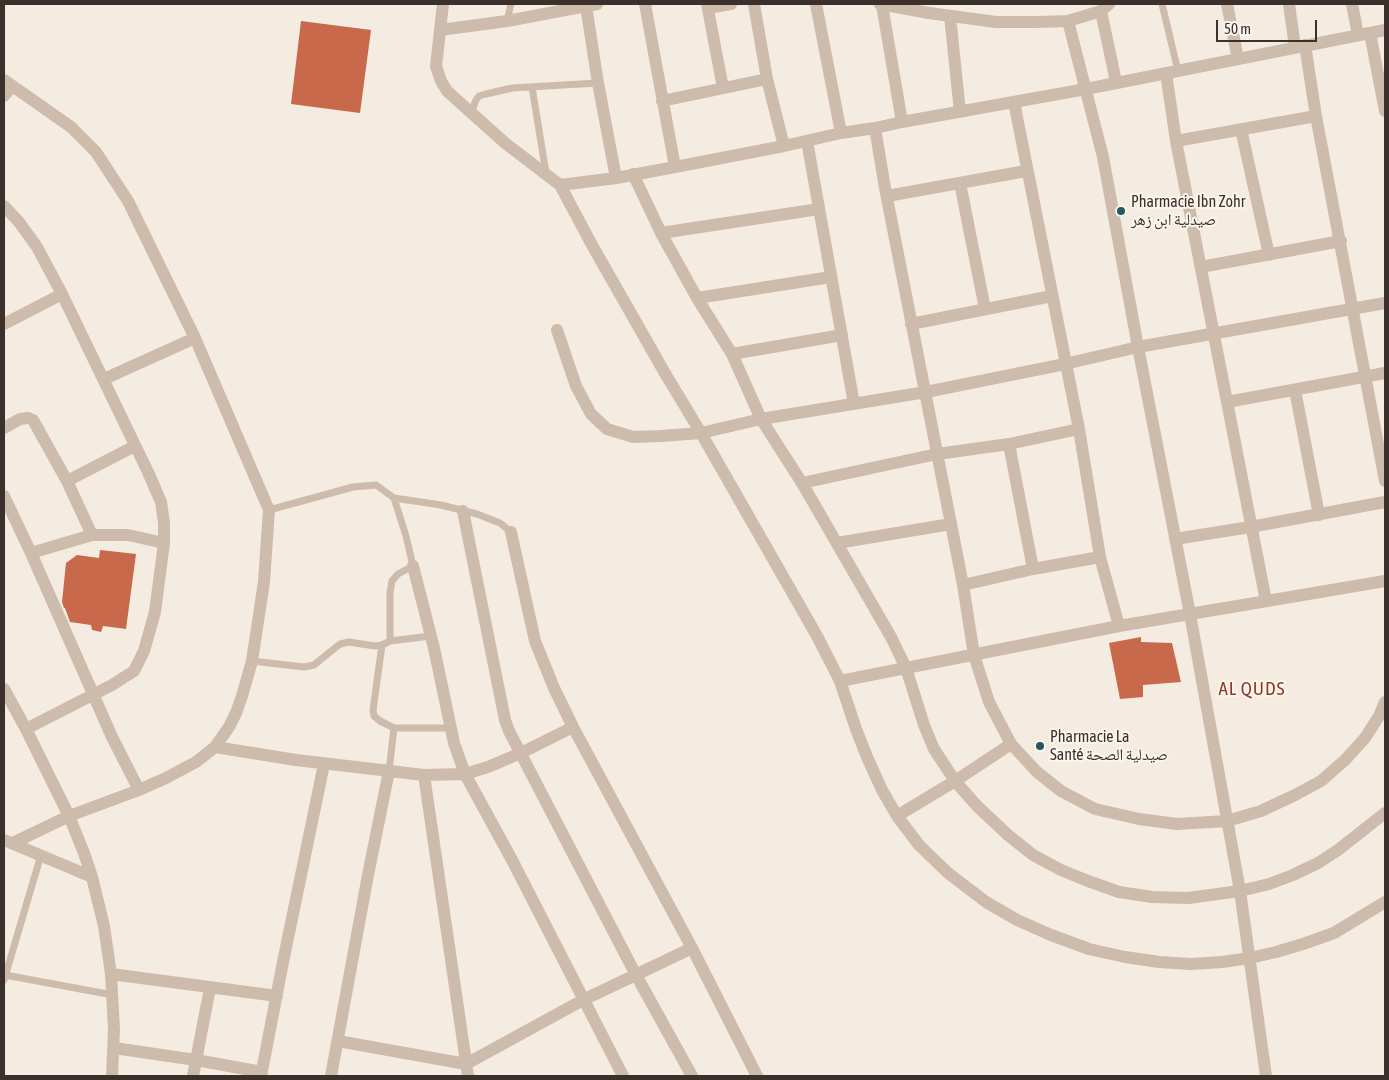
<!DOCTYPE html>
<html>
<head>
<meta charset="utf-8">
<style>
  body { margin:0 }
  #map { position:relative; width:1389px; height:1080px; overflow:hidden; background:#f4ebe1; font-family:"Asap Condensed",sans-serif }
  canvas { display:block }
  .frame { position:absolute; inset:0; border:5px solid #3b302b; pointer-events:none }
  .scale { position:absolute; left:1216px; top:20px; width:101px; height:22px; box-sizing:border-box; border:2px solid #3b302b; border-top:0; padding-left:6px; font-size:15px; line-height:18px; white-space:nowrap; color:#3b302b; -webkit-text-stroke:4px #fbf5ee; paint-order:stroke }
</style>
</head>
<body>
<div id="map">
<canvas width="1389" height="1080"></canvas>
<div class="frame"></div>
<div class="scale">50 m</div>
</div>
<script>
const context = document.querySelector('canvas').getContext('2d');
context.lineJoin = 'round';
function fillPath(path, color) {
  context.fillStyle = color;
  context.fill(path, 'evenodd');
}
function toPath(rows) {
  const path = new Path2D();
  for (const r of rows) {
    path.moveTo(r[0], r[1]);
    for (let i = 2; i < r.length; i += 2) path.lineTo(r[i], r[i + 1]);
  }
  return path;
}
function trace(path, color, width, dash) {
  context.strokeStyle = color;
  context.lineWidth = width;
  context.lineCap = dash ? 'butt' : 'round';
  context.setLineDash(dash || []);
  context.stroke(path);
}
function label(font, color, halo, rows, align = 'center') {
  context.font = font + ' "Asap Condensed","Noto Naskh Arabic",sans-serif';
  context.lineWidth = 4;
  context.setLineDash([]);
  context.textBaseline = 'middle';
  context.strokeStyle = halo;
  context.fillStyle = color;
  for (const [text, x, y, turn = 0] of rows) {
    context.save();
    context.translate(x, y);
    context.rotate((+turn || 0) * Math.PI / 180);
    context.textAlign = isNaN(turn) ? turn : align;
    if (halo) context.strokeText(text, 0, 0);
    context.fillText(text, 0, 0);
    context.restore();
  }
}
const building = toPath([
  [301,21,371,30,360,113,291,104],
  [100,550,136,554,126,629,103,626,101,632,92,630,91,625,70,622,65,608,64,608,62,602,66,563,77,555,99,558],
  [1141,637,1141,642,1172,643,1181,682,1143,685,1143,697,1120,699,1109,643]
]);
const service = toPath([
  [1162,4,1178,71],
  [507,21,511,4],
  [532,87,546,173],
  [471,113,476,100,479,96,486,94,512,88,598,83],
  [394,498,441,505,477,514,500,523,511,532],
  [269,510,353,487,376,485,394,498,406,536,413,566,398,574,392,581,390,593,390,641],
  [382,645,373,710,374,716,380,721,394,728,450,728],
  [252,661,304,667,314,665,340,644,349,642,375,646,382,645,390,641,431,636],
  [389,771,394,728],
  [5,975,113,995],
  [4,980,41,855]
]);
const minor = toPath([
  [443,4,436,66,441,81,447,91,505,143,560,185,592,245,666,375,701,433,817,636,840,681,856,729,867,757,882,790,897,816,919,845,948,873,986,902,1017,920,1051,935,1089,949,1125,957,1159,962,1191,964,1222,962,1250,958,1276,952,1303,944,1334,933,1385,902],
  [645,4,675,167],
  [707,4,723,88],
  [754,4,767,79,784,146],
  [816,4,841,133],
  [880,4,929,13,996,22,1038,22,1068,21,1101,11,1109,4],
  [1227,4,1238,59],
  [1289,4,1295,47],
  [1352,4,1358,35],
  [882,5,902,122],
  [586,6,598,83,616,178],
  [708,8,731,4],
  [1101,11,1116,82],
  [950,16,960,112],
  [1068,21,1103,157,1138,347,1190,614,1240,891,1266,1076],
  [440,30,507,21,597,4],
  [1370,33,1385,111],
  [1305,45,1316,116,1385,481],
  [1166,73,1176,141,1266,601],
  [4,80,71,127,96,152,128,201,195,338,269,510,264,582,252,661,242,696,236,713,229,727,215,747],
  [4,96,12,86],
  [662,101,767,79],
  [1014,102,1079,429,1100,557,1119,626],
  [875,128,885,188,963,585,974,655,989,702,1011,744,1037,772,1061,791,1095,809,1139,819,1177,824,1227,821,1261,811,1295,795,1321,781,1345,760,1365,738,1379,716,1385,702],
  [1241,129,1269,255],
  [807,141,854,404],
  [1176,141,1316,116],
  [633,174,661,233,697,298,732,354,761,419,802,483,891,637,906,668,924,725,934,749,955,781,977,806,1008,835,1033,855,1061,870,1088,881,1119,892,1152,897,1188,898,1240,891,1269,884,1293,875,1318,863,1338,850,1385,813],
  [960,183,985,309],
  [560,185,616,178,675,167,784,146,841,133,875,128,902,122,1086,89,1385,30],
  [887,196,1026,171],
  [4,206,19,222,37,247,62,294,148,472,161,502,164,523,164,543,155,612,144,651,134,671,112,685,26,729],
  [661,233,819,209],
  [1201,267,1341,241],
  [697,298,831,277],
  [4,324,62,294],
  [911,324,1052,296],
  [557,330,576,386,591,414,607,429,633,437,661,436,701,433,761,419,926,392,1065,364,1138,347,1385,303],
  [732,354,842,335],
  [104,379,195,338],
  [1295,390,1319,515],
  [1227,402,1385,373],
  [4,428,20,419,28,418,33,420,67,481,92,535],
  [1009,444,1033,569],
  [67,481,135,446],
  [802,483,937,454,1009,444,1079,429],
  [4,496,31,553,112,737,139,790],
  [463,511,505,720,509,731,636,975,692,1076],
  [511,532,535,641,554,688,573,727,692,948,757,1076],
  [1175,539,1250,527,1385,502],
  [837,543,951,524],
  [31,553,92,535,128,535,164,543],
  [413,566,434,648,454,743,465,774,512,860,623,1076],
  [963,585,1033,569,1100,557],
  [840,681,1119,626,1385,581],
  [4,689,26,729,69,816,84,853,92,877,104,926,111,974,114,1030,112,1076],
  [424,775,468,1076],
  [897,816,955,781,1011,744],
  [4,840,92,877],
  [13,843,69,816,139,790,166,778,196,762,215,747,296,760,424,775,465,774,488,767,521,753,573,727],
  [111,974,277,996],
  [338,1041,466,1064,583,1000,692,948],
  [114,1048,196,1060,262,1072],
  [193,1076,210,988],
  [261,1076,283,962,324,764],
  [331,1076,368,875,389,771]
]);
const markers = [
  [1121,211,5,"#1f5a5e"],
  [1040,746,5,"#1f5a5e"]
];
const poiNames = [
  ["Pharmacie Ibn Zohr",1131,202],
  ["صيدلية ابن زهر",1131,220],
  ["Pharmacie La",1050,737],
  ["Santé صيدلية الصحة",1050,755]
];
const quarterNames = [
  ["AL QUDS",1252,689]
];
fillPath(building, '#c8694b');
trace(service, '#cdbbac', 7);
trace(minor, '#cdbbac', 12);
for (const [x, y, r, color] of markers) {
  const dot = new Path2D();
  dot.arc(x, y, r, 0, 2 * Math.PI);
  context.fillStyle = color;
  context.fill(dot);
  trace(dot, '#fbf5ee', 2);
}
label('16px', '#3b302b', '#fbf5ee', poiNames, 'left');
context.letterSpacing = '1px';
label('19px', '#8c3b22', '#fbf5ee', quarterNames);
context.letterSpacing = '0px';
</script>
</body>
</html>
